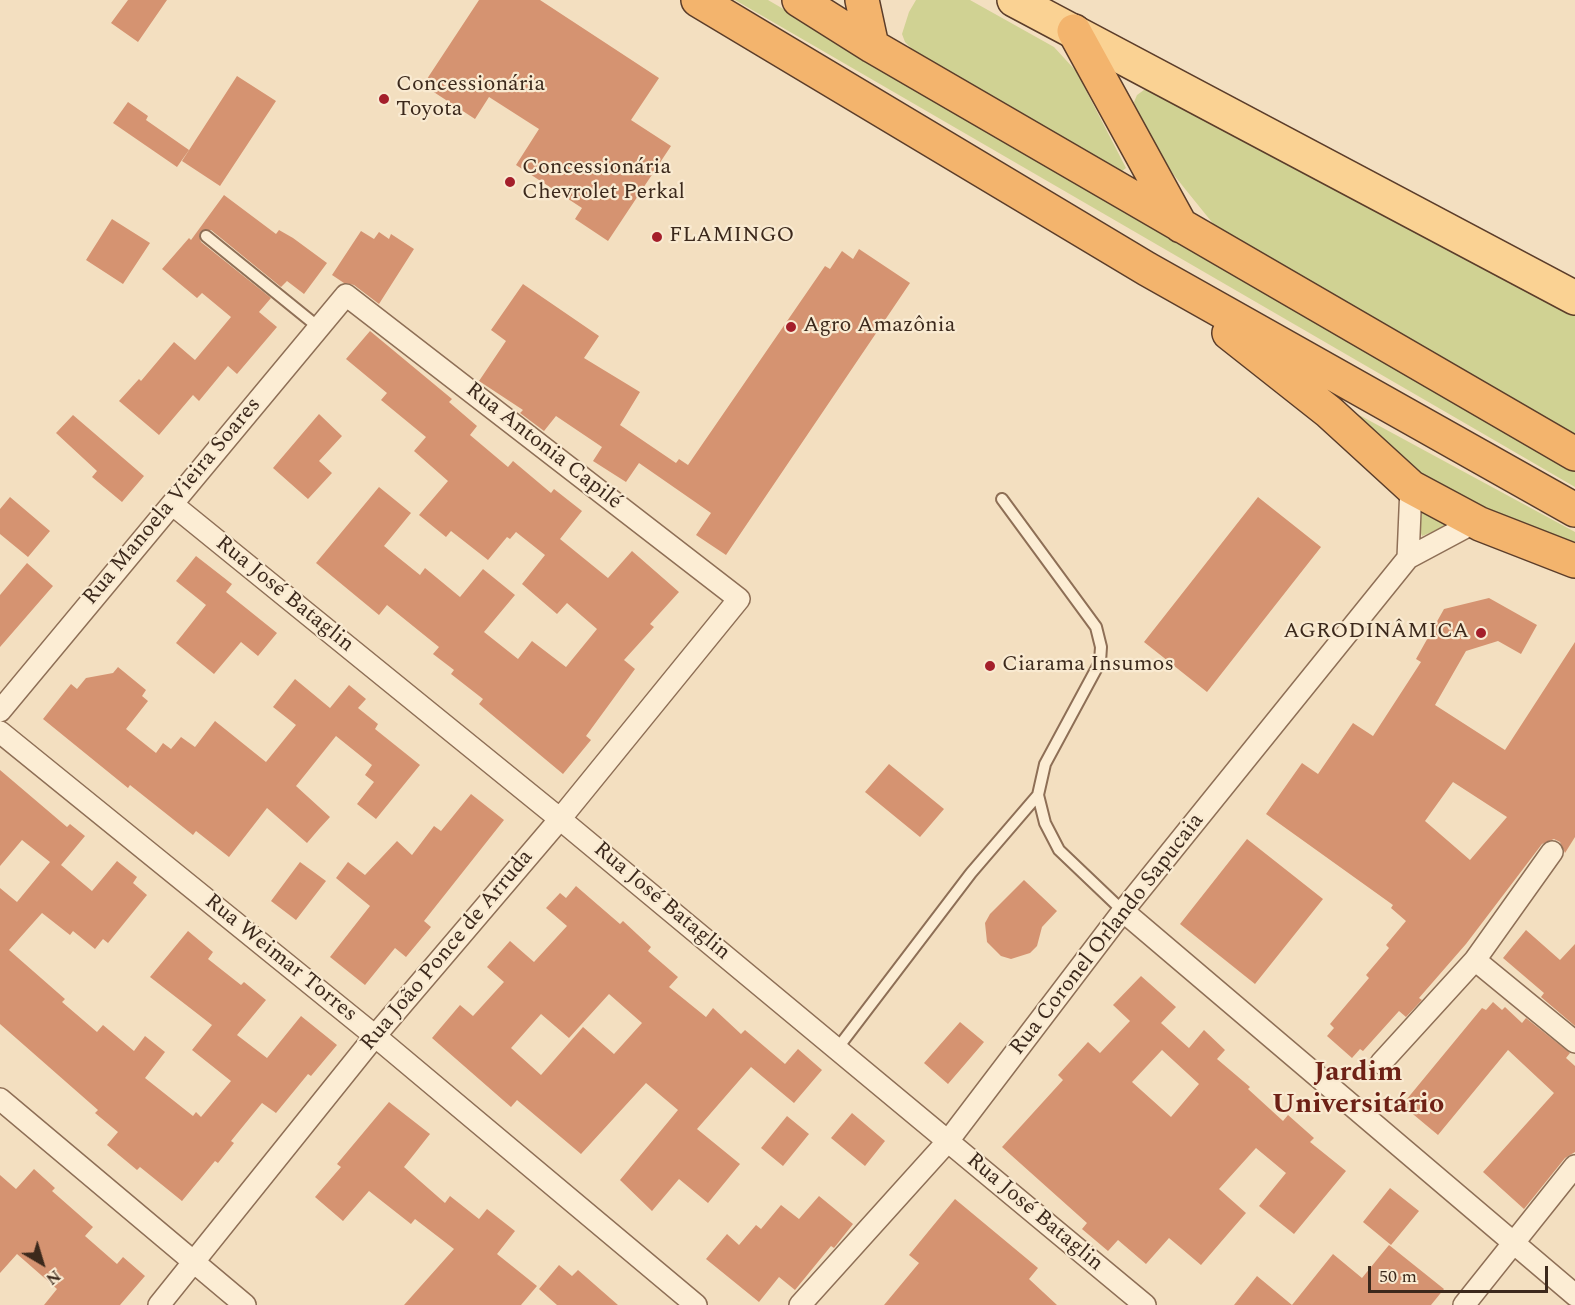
<!DOCTYPE html>
<html>
<head>
<meta charset="utf-8">
<style>
  body { margin:0 }
  #map { position:relative; width:1575px; height:1305px; overflow:hidden; background:#f3dfc0; font-family:Spectral,serif }
  canvas { display:block }
  .north { position:absolute; left:12px; top:1233px; width:60px; height:60px; -webkit-text-stroke:4px #f9ead1; paint-order:stroke; rotate:142deg; font-size:16px; font-weight:700; line-height:24px; text-align:center; color:#3c291c }
  .north::after { content:''; display:block; margin:auto; width:21px; height:27px; background:#3c291c; clip-path:polygon(50% 0,100% 100%,50% 72%,0 100%) }
  .scale { position:absolute; left:1368px; top:1266px; width:180px; height:27px; box-sizing:border-box; border:3px solid #3c291c; border-top:0; padding-left:8px; font-size:18px; line-height:21px; white-space:nowrap; color:#3c291c; -webkit-text-stroke:4px #f9ead1; paint-order:stroke }
</style>
</head>
<body>
<div id="map">
<canvas width="1575" height="1305"></canvas>
<div class="north">N</div>
<div class="scale">50 m</div>
</div>
<script>
const context = document.querySelector('canvas').getContext('2d');
context.lineJoin = 'round';
function fillPath(path, color) {
  context.fillStyle = color;
  context.fill(path, 'evenodd');
}
function toPath(rows) {
  const path = new Path2D();
  for (const r of rows) {
    path.moveTo(r[0], r[1]);
    for (let i = 2; i < r.length; i += 2) path.lineTo(r[i], r[i + 1]);
  }
  return path;
}
function trace(path, color, width, dash) {
  context.strokeStyle = color;
  context.lineWidth = width;
  context.lineCap = dash ? 'butt' : 'round';
  context.setLineDash(dash || []);
  context.stroke(path);
}
function label(font, color, halo, rows, align = 'center') {
  context.font = font + ' Spectral,serif';
  context.lineWidth = 4.5;
  context.setLineDash([]);
  context.textBaseline = 'middle';
  context.strokeStyle = halo;
  context.fillStyle = color;
  for (const [text, x, y, turn = 0] of rows) {
    context.save();
    context.translate(x, y);
    context.rotate((+turn || 0) * Math.PI / 180);
    context.textAlign = isNaN(turn) ? turn : align;
    if (halo) context.strokeText(text, 0, 0);
    context.fillText(text, 0, 0);
    context.restore();
  }
}
const green = toPath([
  [735,0,768,0,1575,471,1575,487],
  [916,0,970,0,1054,47,1076,71,1126,168,1122,171,1113,167,917,54,905,42,902,34,909,12],
  [1144,90,1156,90,1165,94,1575,315,1575,438,1232,239,1215,226,1173,174,1137,115,1134,102,1137,95],
  [1348,409,1575,532,1575,551,1407,471],
  [1422,510,1452,524,1422,536,1420,531]
]);
const building = toPath([
  [128,0,167,0,138,42,111,23],
  [479,0,540,0,659,78,631,120,671,146,608,241,575,219,582,208,516,165,539,129,489,97,475,119,423,85],
  [237,76,276,101,220,186,182,161],
  [128,102,148,116,146,120,189,150,177,167,113,123],
  [224,195,276,234,279,230,293,238,327,263,304,294,287,281,281,287,211,230,201,231,199,235,201,242,271,298,259,312,277,327,237,374,228,366,199,401,193,395,159,435,119,401,139,379,141,381,174,342,195,360,231,317,202,293,197,298,162,269,189,238,191,240],
  [112,219,150,243,123,284,86,260],
  [361,231,374,239,379,232,389,239,391,234,414,249,379,304,354,285,344,283,332,275],
  [859,249,910,283,726,555,696,535,711,513,639,463,626,482,593,461,602,447,556,416,544,431,520,413,523,410,479,381,506,341,491,330,523,284,599,336,584,358,640,392,620,425,676,463,679,459,688,465,825,266,830,269,842,251,853,259],
  [370,331,452,399,449,402,477,426,470,435,508,467,513,461,551,493,554,489,582,511,560,539,608,578,632,551,679,592,650,624,654,627,624,660,635,669,586,736,591,740,563,774,479,704,483,699,451,674,454,670,433,654,439,647,387,605,379,615,316,563,379,487,411,513,384,546,420,575,425,568,460,597,483,569,515,595,484,632,518,659,532,641,566,667,597,629,567,603,557,614,522,584,545,555,516,532,510,539,507,537,488,560,451,531,446,537,419,515,448,481,414,451,426,437,381,400,387,393,346,359],
  [319,414,342,436,319,461,332,473,308,499,273,468],
  [73,415,144,476,122,502,92,477,97,471,56,433],
  [10,497,50,531,28,557,0,534,0,509],
  [1258,497,1321,547,1207,692,1144,642],
  [196,556,232,584,226,592,277,633,258,656,241,642,214,674,176,643,206,605,176,581],
  [27,563,53,586,0,647,0,595],
  [1489,598,1537,625,1521,654,1498,641,1466,651,1435,705,1505,750,1575,642,1575,837,1565,853,1560,842,1554,839,1542,844,1466,944,1419,998,1422,1000,1406,1017,1399,1011,1363,1051,1360,1049,1352,1058,1327,1036,1334,1028,1330,1024,1369,978,1366,975,1389,948,1386,945,1406,921,1391,908,1393,905,1266,814,1302,763,1318,774,1353,723,1373,736,1421,662,1416,659,1444,609],
  [1453,782,1507,817,1470,860,1425,821],
  [118,667,146,690,142,696,148,701,126,729,156,753,163,743,171,749,181,737,195,747,215,721,266,762,296,725,273,707,295,679,330,708,349,685,366,699,358,708,378,724,375,729,420,765,376,819,357,804,374,782,365,775,372,765,336,736,296,786,330,817,319,829,307,843,267,808,229,857,196,831,193,835,130,785,128,788,43,719,71,684,77,689,86,678,113,673],
  [889,764,944,809,920,837,865,792],
  [0,770,67,827,70,824,85,836,61,865,92,891,117,861,137,877,133,883,147,895,108,943,103,939,95,949,73,931,70,935,42,913,9,950,65,999,62,1002,97,1032,103,1025,134,1051,145,1036,165,1052,145,1078,193,1116,196,1112,201,1117,231,1081,192,1050,212,1025,150,977,188,931,213,952,208,959,241,985,244,982,266,1000,237,1035,267,1058,301,1016,337,1045,311,1076,308,1074,276,1113,262,1103,231,1141,234,1143,218,1163,215,1161,182,1201,140,1167,137,1170,107,1145,118,1132,95,1113,98,1110,0,1024,0,888,17,902,50,862,22,840,0,866],
  [471,794,504,820,424,921,431,927,406,957,395,948,365,985,330,957,370,906,336,878,348,862,365,875,397,841,412,855,434,826,441,831],
  [1247,839,1323,899,1255,984,1180,924],
  [300,862,326,881,296,920,271,901],
  [1024,880,1057,911,1042,927,1037,946,1030,953,1011,959,1001,956,987,942,985,923,990,914],
  [576,886,620,924,623,921,651,947,648,951,678,977,669,987,706,1017,713,1008,741,1034,745,1030,785,1064,798,1049,822,1070,794,1103,751,1067,697,1129,740,1164,708,1203,679,1179,652,1211,620,1180,678,1110,646,1083,581,1154,517,1100,511,1107,432,1038,460,1005,473,1016,504,982,487,967,510,941,534,962,567,926,546,908,560,893,566,898],
  [609,994,642,1023,614,1054,583,1027,541,1075,511,1048,541,1014,569,1038],
  [1526,930,1560,960,1575,944,1575,1026,1541,997,1544,993,1503,958],
  [1141,976,1176,1007,1161,1023,1189,1048,1204,1030,1225,1050,1217,1059,1250,1087,1248,1089,1283,1121,1288,1115,1314,1138,1310,1142,1346,1171,1294,1234,1259,1206,1286,1173,1256,1148,1219,1189,1246,1213,1201,1265,1169,1238,1146,1264,1118,1240,1108,1251,1082,1229,1087,1223,1002,1147,1063,1080,1058,1075,1088,1042,1100,1053,1130,1021,1113,1005],
  [1162,1050,1199,1084,1171,1117,1132,1082],
  [1493,1002,1502,1010,1505,1007,1522,1023,1526,1018,1570,1053,1566,1058,1575,1066,1575,1152,1565,1158,1524,1209,1483,1172,1554,1093,1508,1050,1438,1135,1402,1105,1482,1008,1486,1010],
  [960,1022,984,1042,948,1084,924,1063],
  [389,1102,430,1134,404,1167,445,1203,450,1196,479,1219,487,1209,515,1231,497,1254,537,1286,521,1305,404,1305,454,1249,415,1219,411,1224,369,1191,343,1221,315,1197,341,1167,337,1164],
  [852,1113,885,1141,865,1166,831,1138],
  [787,1116,809,1134,783,1166,761,1148],
  [34,1169,55,1188,52,1191,93,1227,85,1236,117,1264,123,1257,145,1276,120,1305,44,1305,57,1289,17,1254,0,1273,0,1175,16,1189],
  [1390,1188,1419,1211,1391,1245,1363,1222],
  [819,1196,853,1224,834,1248,831,1246,795,1290,779,1277,759,1302,706,1259,727,1234,739,1245,756,1225,761,1229,781,1205,799,1219],
  [955,1199,1038,1268,1029,1279,1057,1305,884,1305,919,1263,909,1255],
  [1389,1245,1444,1289,1431,1305,1292,1305,1333,1254,1362,1278],
  [559,1265,572,1276,578,1270,618,1305,557,1305,539,1289],
  [1257,1276,1292,1305,1234,1305]
]);
const service = toPath([
  [206,236,317,326],
  [1002,499,1096,627,1101,647,1100,662,1045,764,1038,795,1045,823,1059,850,1123,911],
  [837,1049,971,873,1038,795]
]);
const minor = toPath([
  [172,504,560,819,1145,1305],
  [1408,558,1411,487],
  [0,711,346,295,739,599,560,819,375,1036,159,1305],
  [0,732,375,1036,696,1305],
  [1123,911,1575,1295],
  [1475,960,1575,1042],
  [1381,1063,1475,960,1552,852],
  [0,1099,245,1305],
  [800,1305,948,1141,1123,911,1408,558,1466,527,1480,524],
  [1464,1305,1575,1166]
]);
const primary = toPath([
  [1014,0,1575,298]
]);
const trunk = toPath([
  [698,0,1147,269,1575,510],
  [799,0,872,46,1575,454],
  [862,0,872,46],
  [1074,31,1181,226],
  [1229,333,1329,412,1411,487,1480,524,1575,561]
]);
const markers = [
  [384,99,6,"#a41f2b"],
  [510,182,6,"#a41f2b"],
  [657,237,6,"#a41f2b"],
  [791,327,6,"#a41f2b"],
  [1481,633,6,"#a41f2b"],
  [990,666,6,"#a41f2b"]
];
const poiNames = [
  ["Concessionária",396,86],
  ["Toyota",396,111],
  ["Concessionária",522,169],
  ["Chevrolet Perkal",522,194],
  ["FLAMINGO",669,237],
  ["Agro Amazônia",803,327],
  ["AGRODINÂMICA",1469,633,"right"],
  ["Ciarama Insumos",1002,666]
];
const streetNames = [
  ["Rua Antonia Capilé",543,447,38],
  ["Rua Manoela Vieira Soares",173,502,-50],
  ["Rua José Bataglin",284,595,39],
  ["Rua José Bataglin",661,902,40],
  ["Rua Coronel Orlando Sapucaia",1108,935,-52],
  ["Rua João Ponce de Arruda",448,951,-50],
  ["Rua Weimar Torres",280,959,39],
  ["Rua José Bataglin",1034,1213,40]
];
const districtNames = [
  ["Jardim",1358,1075],
  ["Universitário",1358,1107]
];
fillPath(green, '#d0d293');
fillPath(building, '#d59371');
trace(service, '#8e6f56', 14);
trace(minor, '#8e6f56', 24);
trace(primary, '#5b3d2a', 36);
trace(trunk, '#5b3d2a', 36);
trace(service, '#fcedd4', 10);
trace(minor, '#fcedd4', 21);
trace(primary, '#fad293', 33);
trace(trunk, '#f3b46d', 33);
for (const [x, y, r, color] of markers) {
  const dot = new Path2D();
  dot.arc(x, y, r, 0, 2 * Math.PI);
  context.fillStyle = color;
  context.fill(dot);
  trace(dot, '#f9ead1', 2);
}
label('22px', '#3c291c', '#f9ead1', poiNames, 'left');
label('22px', '#3c291c', '#f9ead1', streetNames);
label('bold 28px', '#6e2116', '#f9ead1', districtNames);
</script>
</body>
</html>
